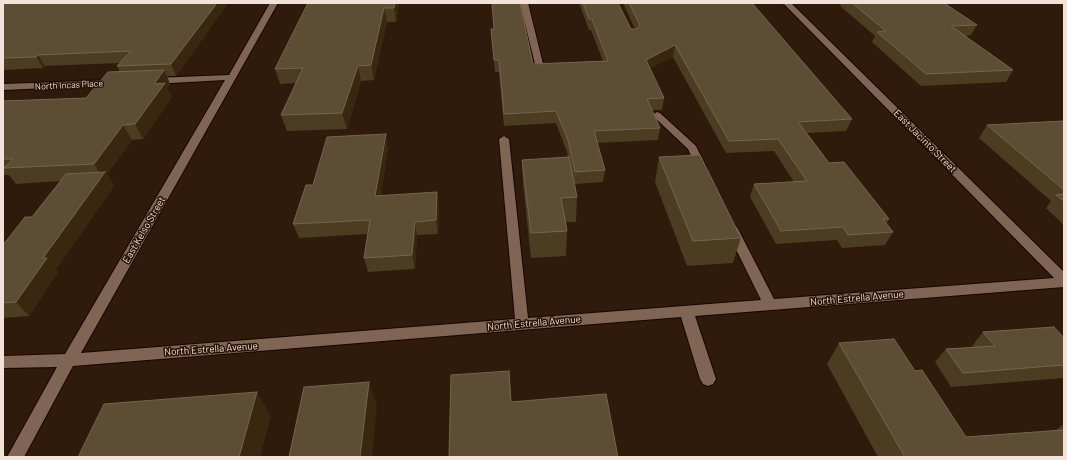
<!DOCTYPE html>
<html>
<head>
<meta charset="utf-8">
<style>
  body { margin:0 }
  #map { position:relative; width:1067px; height:460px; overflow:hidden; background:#301a0c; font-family:Barlow,sans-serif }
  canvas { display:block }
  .frame { position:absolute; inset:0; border:4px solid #f2e2d9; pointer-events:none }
</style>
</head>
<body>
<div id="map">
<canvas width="1067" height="460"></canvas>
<div class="frame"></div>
</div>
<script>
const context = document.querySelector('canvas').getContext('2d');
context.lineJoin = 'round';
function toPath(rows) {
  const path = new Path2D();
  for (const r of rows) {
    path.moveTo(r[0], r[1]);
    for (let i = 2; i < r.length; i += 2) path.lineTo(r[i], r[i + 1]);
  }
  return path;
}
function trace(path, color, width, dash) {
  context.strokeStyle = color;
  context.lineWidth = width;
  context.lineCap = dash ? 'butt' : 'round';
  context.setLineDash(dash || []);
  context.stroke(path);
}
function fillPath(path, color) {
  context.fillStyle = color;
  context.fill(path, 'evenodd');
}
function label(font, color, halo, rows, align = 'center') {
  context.font = font + ' Barlow,sans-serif';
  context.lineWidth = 3;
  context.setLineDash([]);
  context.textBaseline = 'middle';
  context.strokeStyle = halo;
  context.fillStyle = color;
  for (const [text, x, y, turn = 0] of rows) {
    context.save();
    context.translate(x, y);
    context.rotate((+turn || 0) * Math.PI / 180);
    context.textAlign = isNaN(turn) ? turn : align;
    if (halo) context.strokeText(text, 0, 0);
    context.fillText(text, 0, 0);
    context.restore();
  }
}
const minor = toPath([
  [270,3,278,3,81,353,515,319,499,139,504,136,509,139,528,318,761,300,726,229,728,226,732,225,736,226,738,229,774,299,1054,278,783,3,791,3,1064,272,1064,287,695,316,716,379,713,384,708,386,703,384,700,379,681,317,73,366,24,457,7,457,57,367,3,368,3,356,65,354,225,80,153,84,149,81,153,78,229,75,270,3],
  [520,3,528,3,544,68,543,70,537,70,536,68,520,3],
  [114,80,118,83,117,85,3,90,3,84,114,80],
  [657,112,660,113,696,146,707,169,706,171,698,171,688,149,652,115,657,112]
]);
const wall = toPath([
  [3,3,228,3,176,76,167,76,170,84,167,88,172,97,143,139,132,140,107,174,114,186,56,269,58,272,29,316,3,318,3,245,32,217,61,181,16,184,9,175,3,175,3,101,86,98,120,72,117,66,120,63,45,66,43,68,3,70],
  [308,3,399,3,396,22,387,22,374,80,361,81,347,129,287,131,281,115,296,83,280,84,275,69],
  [492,3,520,3,533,64,603,61,591,30,589,30,579,3,618,3,631,29,635,29,623,3,752,3,852,119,846,131,807,133,829,163,889,219,886,224,893,232,885,245,842,248,837,240,776,244,750,197,754,184,794,182,774,151,726,153,673,57,650,68,664,98,662,110,652,110,660,128,658,140,597,143,605,170,603,182,575,184,577,197,576,222,566,222,567,231,566,256,531,258,523,184,522,160,568,157,567,152,556,123,504,126,499,72,495,72,491,29,494,29],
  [841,3,944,3,977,25,971,35,965,36,1013,70,1006,82,921,86,872,42,875,36,840,6],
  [1064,121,1064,225,1046,208,1051,201,979,138,987,125],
  [388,147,381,195,439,206,438,234,417,235,415,269,368,272,364,258,368,234,299,238,293,224,313,185],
  [659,157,741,238,733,263,687,266,655,182],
  [983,332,1064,338,1064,378,951,387,935,362,946,349,973,347,972,346],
  [839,343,915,371,966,437,1056,430,1064,424,1064,457,878,457,827,364]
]);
const shadedWall = toPath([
  [217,3,228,3,176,76,171,64],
  [395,3,399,3,396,22,394,8],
  [384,8,387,22,374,80,371,65],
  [675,45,673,57,644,71,646,60],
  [38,55,45,66,43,68,36,57],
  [358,66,361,81,347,129,342,113],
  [164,70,170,84,167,88,172,97,143,139,135,124,154,84],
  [123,125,132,140,107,174,114,186,56,269,58,272,29,316,16,302,43,258,102,177,94,164],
  [386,134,388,147,379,209,375,196],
  [437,192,439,206,438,234,436,220],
  [415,222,417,235,415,269,412,255],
  [369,382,377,406,372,457,360,457],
  [257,392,271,416,260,457,239,457]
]);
const building = toPath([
  [3,3,217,3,171,64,117,66,131,51,38,55,36,57,3,58,3,3],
  [308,3,395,3,394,8,384,8,371,65,358,66,342,113,281,115,303,68,275,69,308,3],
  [492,3,520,3,533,64,608,61,592,19,589,19,583,3,618,3,631,29,637,29,640,25,629,3,752,3,852,119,798,122,829,163,844,162,889,219,883,219,893,232,848,235,843,227,781,231,754,184,807,181,778,139,729,141,675,45,646,60,664,98,647,99,660,128,594,131,605,170,575,172,568,140,556,111,504,114,499,60,494,60,491,29,494,29,492,3],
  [852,3,944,3,977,25,951,26,1013,70,926,74,877,32,886,31,852,3],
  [164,70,154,84,165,83,135,124,123,125,94,164,4,168,13,159,3,159,3,101,86,98,108,72,164,70],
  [1064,121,1064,190,987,125,1064,121],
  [386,134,375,196,437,192,436,220,415,222,412,255,364,258,370,220,293,224,306,185,313,185,327,137,386,134],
  [700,155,741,238,693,241,659,157,700,155],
  [569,157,577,197,561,198,567,231,531,233,522,160,569,157],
  [105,172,43,258,47,258,16,302,3,303,3,245,25,217,32,217,66,174,105,172],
  [1064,194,1064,201,1056,195,1064,194],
  [1054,327,1064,338,1064,365,963,373,946,349,995,346,983,332,1054,327],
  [894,339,915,371,922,370,966,437,1064,430,1064,457,905,457,839,343,894,339],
  [509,371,511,402,606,394,618,457,449,457,451,375,509,371],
  [369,382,360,457,289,457,304,387,369,382],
  [257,392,239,457,78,457,104,404,257,392]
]);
const farStreetnames = [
  ["North Incas Place",69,85,-3]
];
const streetNames = [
  ["East Jacinto Street",925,141,45],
  ["East Kelso Street",144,230,-60],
  ["North Estrella Avenue",857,298,-5],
  ["North Estrella Avenue",534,323,-5],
  ["North Estrella Avenue",211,349,-4]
];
trace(minor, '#170500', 2);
fillPath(minor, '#806555');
fillPath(wall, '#4c3c21');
fillPath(shadedWall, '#3a2710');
fillPath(building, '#5e4d35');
trace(building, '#75654e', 1);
label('9px', '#f2e2d9', '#261104', farStreetnames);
label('10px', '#f2e2d9', '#261104', streetNames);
</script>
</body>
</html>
